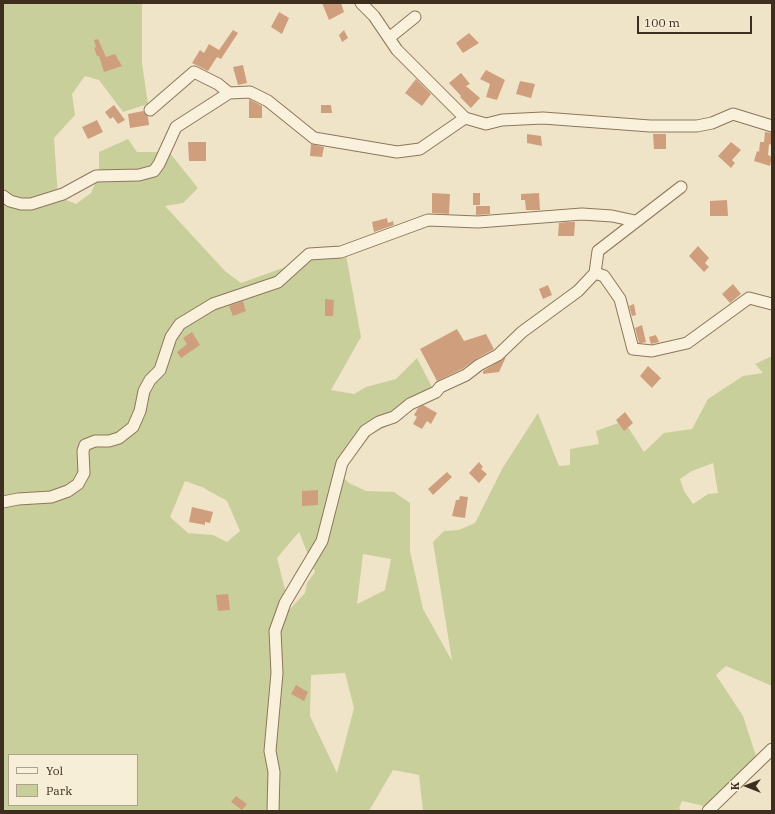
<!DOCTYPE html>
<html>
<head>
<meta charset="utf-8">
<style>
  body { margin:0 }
  #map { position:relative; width:775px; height:814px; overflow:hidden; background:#f0e4c8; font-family:"IBM Plex Serif",serif }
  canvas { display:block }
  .frame { position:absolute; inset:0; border:4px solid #3d2e20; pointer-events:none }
  .legend { position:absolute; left:8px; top:754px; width:130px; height:52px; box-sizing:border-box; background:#f7eed8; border:1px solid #ada18e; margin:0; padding:5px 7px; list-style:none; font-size:12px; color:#3d2e20 }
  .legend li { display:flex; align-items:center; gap:8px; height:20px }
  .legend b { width:20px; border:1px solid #ada18e }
  .north { position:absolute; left:727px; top:766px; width:40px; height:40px; -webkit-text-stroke:3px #f7eed8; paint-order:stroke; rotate:270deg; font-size:11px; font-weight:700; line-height:16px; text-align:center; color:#3d2e20 }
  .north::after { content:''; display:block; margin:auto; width:14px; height:18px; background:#3d2e20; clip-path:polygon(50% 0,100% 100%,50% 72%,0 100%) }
  .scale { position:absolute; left:637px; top:16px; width:115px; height:18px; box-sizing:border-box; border:2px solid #3d2e20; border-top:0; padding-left:5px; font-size:12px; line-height:14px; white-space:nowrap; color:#3d2e20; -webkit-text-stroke:3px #f7eed8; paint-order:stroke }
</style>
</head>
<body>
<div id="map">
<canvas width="775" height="814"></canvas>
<div class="frame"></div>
<ul class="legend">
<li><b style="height:5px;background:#faf1dc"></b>Yol</li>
<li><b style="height:11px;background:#c9cf9b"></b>Park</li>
</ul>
<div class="north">K</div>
<div class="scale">100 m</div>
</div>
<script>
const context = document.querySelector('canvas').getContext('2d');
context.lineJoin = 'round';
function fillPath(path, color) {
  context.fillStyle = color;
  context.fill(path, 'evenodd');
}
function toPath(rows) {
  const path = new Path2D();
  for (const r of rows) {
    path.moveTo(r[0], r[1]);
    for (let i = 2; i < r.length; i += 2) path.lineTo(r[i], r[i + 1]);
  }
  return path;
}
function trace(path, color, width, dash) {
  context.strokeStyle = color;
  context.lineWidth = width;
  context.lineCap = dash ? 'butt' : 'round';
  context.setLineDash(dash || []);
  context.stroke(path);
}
const green = toPath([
  [3,3,142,3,142,63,148,104,123,112,99,80,85,76,72,94,75,115,54,138,58,197,76,204,91,193,99,174,99,152,128,139,137,152,169,152,198,188,183,203,165,206,225,271,241,283,319,255,346,255,361,337,331,390,354,394,366,387,396,379,417,358,433,389,404,417,371,435,348,464,343,477,349,483,366,491,394,492,410,503,410,551,423,609,452,661,433,542,444,531,459,530,475,523,502,469,538,413,559,466,570,465,570,449,599,444,596,431,624,421,644,452,664,433,692,429,708,399,743,376,763,373,755,364,772,356,772,686,726,666,716,675,743,716,758,762,717,809,682,801,679,808,682,811,423,811,419,775,393,770,369,811,3,811],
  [713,463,718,493,708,494,693,504,684,491,680,479,692,471],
  [185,481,202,487,227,501,240,531,227,542,213,535,188,533,170,517],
  [299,532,315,572,307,583,305,593,290,609,277,558],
  [363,554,391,559,385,590,357,604],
  [345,673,354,708,337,773,310,716,311,675],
  [9,755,137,755,137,805,9,805]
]);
const building = toPath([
  [322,3,341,3,344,12,329,20],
  [279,12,289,18,282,34,271,27],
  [233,30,238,33,221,59,217,57,208,71,192,63,200,50,204,53,209,44,219,50],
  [344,30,348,38,342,42,339,35],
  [469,33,479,43,463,53,456,43],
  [98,39,106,57,115,54,122,66,104,72,99,56,97,56,94,48,96,47,94,40],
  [243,65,247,83,238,85,233,67],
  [486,70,505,80,497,100,486,97,490,84,480,79],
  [461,73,470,84,466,86,480,98,471,108,460,97,461,96,449,83],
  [416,79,431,94,422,106,405,93],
  [520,81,535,84,531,98,516,94],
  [249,99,262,106,262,118,249,118],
  [114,105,125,120,118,124,113,117,110,119,105,112],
  [321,105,331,105,332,113,321,113],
  [143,111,148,117,149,125,130,128,128,114],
  [97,120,103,132,88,139,82,127],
  [765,132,772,133,772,145,769,144,768,155,772,157,770,166,754,161,757,151,759,152,760,142,764,142],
  [527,134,541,136,542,146,527,143],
  [653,134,666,134,666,149,654,149],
  [188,142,206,142,206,161,189,161],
  [731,142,741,150,732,160,735,163,731,168,718,156],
  [311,144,324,147,322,157,310,156],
  [432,193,450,194,449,214,432,213],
  [473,193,480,193,480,205,473,205],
  [539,193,540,210,526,210,525,200,521,200,521,194],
  [727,200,728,216,710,216,710,201],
  [476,206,490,206,490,214,476,215],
  [387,218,388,223,393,221,394,225,374,232,372,222],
  [567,222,575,222,574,236,558,236,559,223],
  [698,246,709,258,705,263,709,267,704,272,689,256],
  [733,284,741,294,730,303,722,294],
  [548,285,552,295,543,299,539,289],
  [325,299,334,300,333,316,325,316],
  [243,301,246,311,233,316,229,306],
  [634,304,636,315,632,316,629,306],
  [642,325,646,342,642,343,639,343,635,328],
  [457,329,464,341,486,334,494,349,476,359,462,369,437,381,420,349],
  [192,332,200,345,181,358,177,352,187,344,183,338],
  [656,335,659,342,651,344,649,337],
  [506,357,499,372,483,374,483,371],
  [648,366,661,378,652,388,640,376],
  [423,405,437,413,431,424,427,421,422,429,413,424,417,417,414,415,418,408],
  [625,412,633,423,624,431,616,420],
  [479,462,483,467,481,469,487,474,479,483,469,473],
  [447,472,452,477,433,495,428,489],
  [318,490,318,505,302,506,302,491],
  [460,496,468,497,465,518,452,516,456,500,459,500],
  [192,507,213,512,210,523,205,522,205,525,189,522],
  [228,594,230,610,218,611,216,595],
  [296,685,308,692,304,701,291,694],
  [236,796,247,804,242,810,231,802]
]);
const minor = toPath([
  [361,3,374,16,397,50,465,118,486,124,502,120,543,118,650,126,697,126,712,123,733,114,772,126],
  [389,38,415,17],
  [150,110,194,72,218,84,229,93],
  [681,187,598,251,595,273,604,276,620,299,633,349,652,351,687,343,749,298,772,304],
  [3,196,10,201,21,204,31,204,63,194,96,176,139,175,154,171,159,164,176,127,229,93,250,92,268,101,314,138,397,152,420,149,465,118],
  [3,502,18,499,51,497,68,491,78,484,84,473,83,451,85,445,95,441,109,441,119,438,133,427,140,411,144,391,150,380,160,370,171,337,180,324,213,304,278,282,309,254,341,252,428,220,478,222,582,214,612,216,635,221],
  [273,811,274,772,270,751,277,673,275,631,285,603,322,541,342,463,365,431,379,422,394,417,410,404,436,392,440,387,466,375,479,365,498,355,522,332,578,291,595,273],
  [708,811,772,749]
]);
fillPath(green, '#c9cf9b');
fillPath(building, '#cf9f7d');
trace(minor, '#8d765c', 13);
trace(minor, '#faf1dc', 11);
</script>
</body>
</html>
